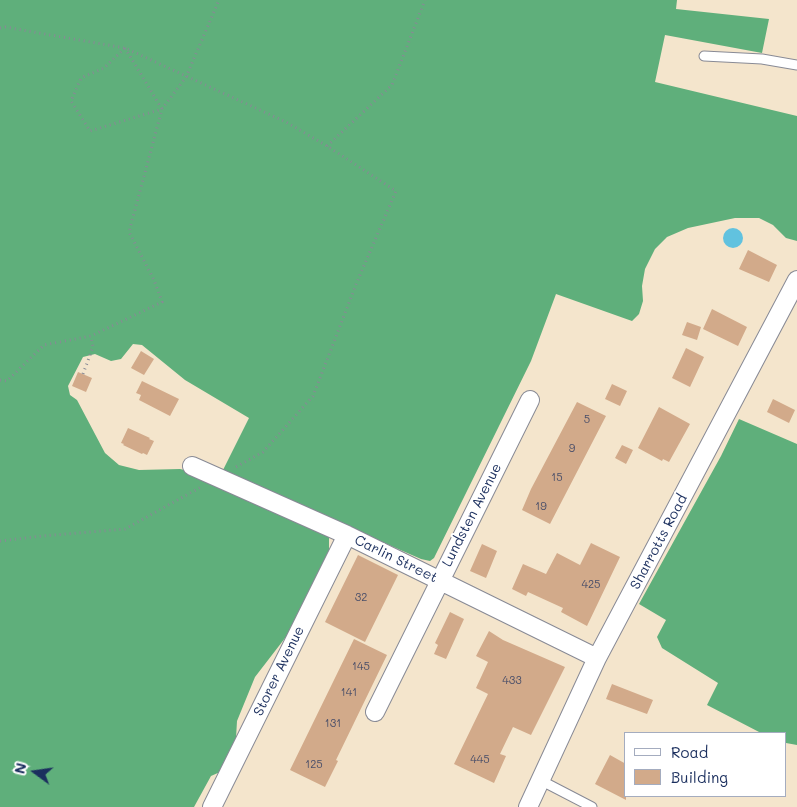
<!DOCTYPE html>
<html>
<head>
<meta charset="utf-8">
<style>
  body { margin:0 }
  #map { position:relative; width:797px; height:807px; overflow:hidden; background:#f4e5cc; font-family:Mali,sans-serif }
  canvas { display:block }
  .legend { position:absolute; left:624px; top:732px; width:162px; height:65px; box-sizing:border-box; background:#fff; border:1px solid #a4acbf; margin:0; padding:6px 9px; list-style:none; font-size:15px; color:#1b2f5e }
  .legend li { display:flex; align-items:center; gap:10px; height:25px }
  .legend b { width:25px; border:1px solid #a4acbf }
  .north { position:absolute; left:10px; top:747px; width:50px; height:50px; -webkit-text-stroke:4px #fff; paint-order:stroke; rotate:284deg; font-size:14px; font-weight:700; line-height:20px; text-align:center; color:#1b2f5e }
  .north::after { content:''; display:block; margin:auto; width:18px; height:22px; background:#1b2f5e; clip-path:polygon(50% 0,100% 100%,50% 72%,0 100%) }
</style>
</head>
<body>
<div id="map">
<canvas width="797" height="807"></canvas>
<ul class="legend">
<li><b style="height:6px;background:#fff"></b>Road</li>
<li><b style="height:14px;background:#d2aa8a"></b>Building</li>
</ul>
<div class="north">N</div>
</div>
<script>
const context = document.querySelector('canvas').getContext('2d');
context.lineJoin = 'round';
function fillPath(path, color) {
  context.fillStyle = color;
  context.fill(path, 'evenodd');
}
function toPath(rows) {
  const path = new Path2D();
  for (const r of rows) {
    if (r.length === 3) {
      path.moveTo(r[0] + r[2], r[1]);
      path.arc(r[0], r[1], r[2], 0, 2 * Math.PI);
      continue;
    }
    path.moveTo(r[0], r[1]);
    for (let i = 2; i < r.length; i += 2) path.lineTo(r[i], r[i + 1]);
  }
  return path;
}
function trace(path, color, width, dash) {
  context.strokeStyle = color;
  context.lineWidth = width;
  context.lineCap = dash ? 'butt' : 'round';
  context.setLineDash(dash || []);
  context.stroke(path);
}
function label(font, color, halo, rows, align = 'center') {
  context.font = font + ' Mali,sans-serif';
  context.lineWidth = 4;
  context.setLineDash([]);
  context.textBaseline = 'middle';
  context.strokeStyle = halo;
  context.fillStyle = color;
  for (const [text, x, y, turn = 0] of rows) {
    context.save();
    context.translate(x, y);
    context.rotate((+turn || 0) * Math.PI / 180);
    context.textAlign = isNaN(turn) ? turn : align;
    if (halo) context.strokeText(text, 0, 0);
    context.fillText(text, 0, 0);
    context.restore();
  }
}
const forest = toPath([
  [0,0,677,0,676,9,769,19,762,53,665,35,655,82,797,116,797,241,786,238,773,225,759,218,735,218,688,228,667,237,655,249,645,269,642,286,643,301,639,314,632,321,556,294,531,361,434,558,430,561,421,559,222,472,249,418,185,380,142,345,133,344,121,359,111,361,95,354,83,357,68,386,70,395,77,400,105,453,119,465,139,470,180,469,193,472,323,532,329,537,329,550,292,629,255,677,237,721,236,738,220,772,211,776,194,807,0,807],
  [739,419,797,444,797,745,786,743,786,733,761,733,707,705,718,683,662,648,657,637,666,620,639,604,721,456]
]);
const water = toPath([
  [733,238,10]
]);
const building = toPath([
  [748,250,777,265,769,282,739,269],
  [712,309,747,327,738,346,703,329],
  [687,322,701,327,697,340,682,335],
  [686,348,704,357,690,387,672,378],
  [141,351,154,359,144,375,131,368],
  [78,372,92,378,86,392,72,386],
  [142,381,179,399,170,416,139,400,141,395,136,393],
  [612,384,627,391,620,406,605,399],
  [773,399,795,410,789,423,767,412],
  [577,402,606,416,550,524,522,510,531,489],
  [659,407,690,424,669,462,663,459,662,461,638,448],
  [128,428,150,438,149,439,154,441,147,455,143,453,142,454,123,445,124,444,121,443],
  [622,445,633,450,626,464,615,458],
  [591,543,620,557,587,626,561,612,563,608,528,592,526,596,512,589,523,564,546,574,557,553,580,565],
  [482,544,497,551,486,578,470,571],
  [358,555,398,575,365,642,325,622],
  [450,612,464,619,446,659,434,654,438,645,435,643],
  [489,631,503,640,565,667,531,735,513,727,500,754,506,756,494,783,454,764,488,694,476,688,488,662,476,656],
  [354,639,387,655,336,760,338,761,325,787,290,770],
  [612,684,653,700,647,714,606,699],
  [610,755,626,764,626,800,595,784]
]);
const path = toPath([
  [0,28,5,27,125,48,286,122,327,146,396,191,357,282,313,396,263,452,234,468],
  [125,48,162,109,90,131,71,101,81,78,104,68,125,48],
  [327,146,392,85,425,0],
  [83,374,93,347,91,336],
  [0,380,7,381,44,345,91,336,162,302,154,280,129,232,162,109,186,77,219,0],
  [0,541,42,536,125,529,201,487]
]);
const service = toPath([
  [704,56,762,59,797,65],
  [540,780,592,807]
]);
const minor = toPath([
  [192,466,347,535,597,658],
  [375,712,530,400],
  [212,807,347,535],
  [528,807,597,658,797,280]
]);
const numberNames = [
  ["5",587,420],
  ["9",572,449],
  ["15",557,478],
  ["19",541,507],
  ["425",591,585],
  ["32",361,598],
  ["145",361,667],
  ["433",512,681],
  ["141",349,693],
  ["131",333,724],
  ["445",480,760],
  ["125",314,765]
];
const streetNames = [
  ["Lundsten Avenue",472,515,-63],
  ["Sharrotts Road",659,542,-62],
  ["Carlin Street",396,559,26],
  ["Storer Avenue",279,671,-64]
];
fillPath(forest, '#5faf7b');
fillPath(water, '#61c2df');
fillPath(building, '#d2aa8a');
trace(service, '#888a95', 11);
trace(minor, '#888a95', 20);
trace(path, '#888a95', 3, [1, 4]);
trace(service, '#fff', 9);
trace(minor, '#fff', 18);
label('11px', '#494e69', null, numberNames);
label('14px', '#1b2f5e', '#fff', streetNames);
</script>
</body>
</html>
